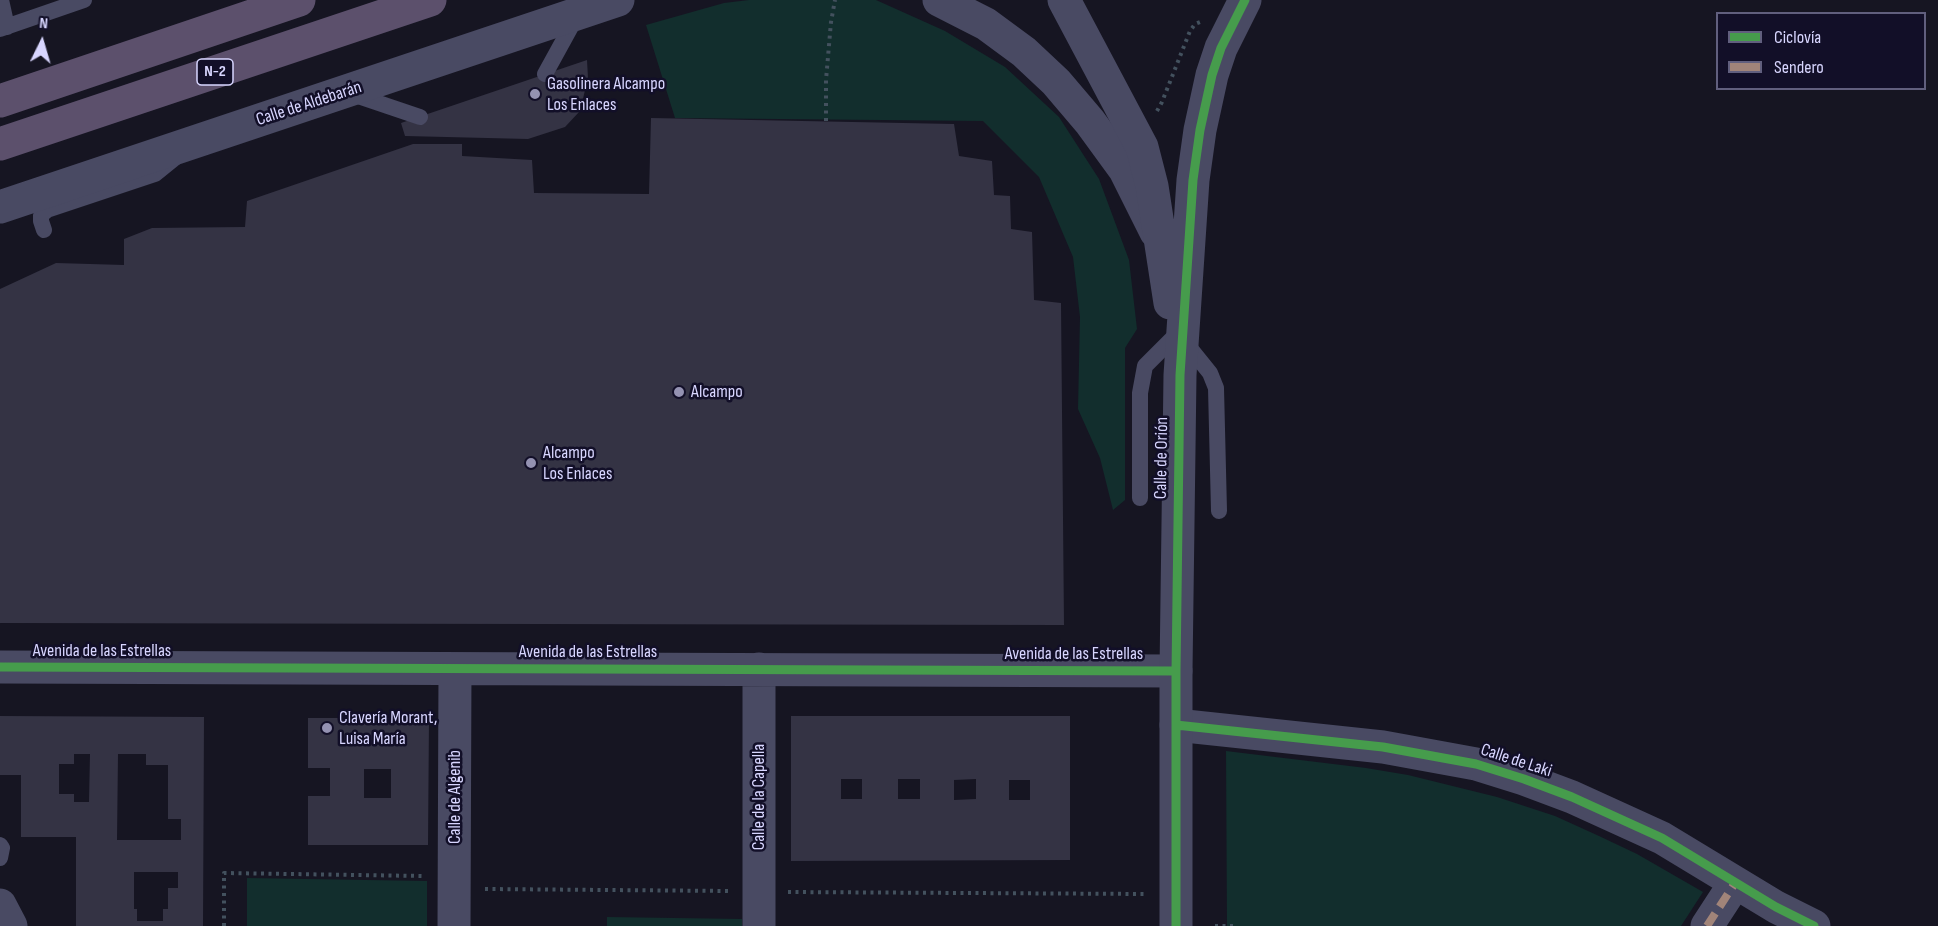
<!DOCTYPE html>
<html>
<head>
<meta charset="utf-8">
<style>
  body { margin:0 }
  #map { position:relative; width:1938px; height:926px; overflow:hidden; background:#161522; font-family:"Sofia Sans Condensed",sans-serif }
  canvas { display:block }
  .legend { position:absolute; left:1716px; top:12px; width:210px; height:78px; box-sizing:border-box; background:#120f28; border:2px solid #615f7e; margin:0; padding:8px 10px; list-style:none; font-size:18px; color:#d8d6ff }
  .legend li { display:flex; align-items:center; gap:12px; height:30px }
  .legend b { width:30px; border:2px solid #615f7e }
  .north { position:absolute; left:12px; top:12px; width:60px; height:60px; -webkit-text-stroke:4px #120f28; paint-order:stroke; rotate:5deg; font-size:16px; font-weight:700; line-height:24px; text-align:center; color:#d8d6ff }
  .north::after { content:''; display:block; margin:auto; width:21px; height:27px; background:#d8d6ff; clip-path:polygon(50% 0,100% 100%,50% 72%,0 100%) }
</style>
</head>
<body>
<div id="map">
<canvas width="1938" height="926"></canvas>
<ul class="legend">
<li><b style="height:8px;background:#469c4c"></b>Ciclovía</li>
<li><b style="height:8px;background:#a18479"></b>Sendero</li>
</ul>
<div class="north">N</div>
</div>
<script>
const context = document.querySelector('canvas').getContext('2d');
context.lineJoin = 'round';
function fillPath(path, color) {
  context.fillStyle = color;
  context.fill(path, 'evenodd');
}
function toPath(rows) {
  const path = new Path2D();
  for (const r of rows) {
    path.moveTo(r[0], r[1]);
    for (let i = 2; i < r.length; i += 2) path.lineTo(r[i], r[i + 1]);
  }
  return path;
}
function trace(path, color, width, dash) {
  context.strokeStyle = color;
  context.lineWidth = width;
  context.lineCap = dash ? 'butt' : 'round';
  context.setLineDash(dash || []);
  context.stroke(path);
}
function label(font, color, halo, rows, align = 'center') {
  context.font = font + ' "Sofia Sans Condensed",sans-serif';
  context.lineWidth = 5;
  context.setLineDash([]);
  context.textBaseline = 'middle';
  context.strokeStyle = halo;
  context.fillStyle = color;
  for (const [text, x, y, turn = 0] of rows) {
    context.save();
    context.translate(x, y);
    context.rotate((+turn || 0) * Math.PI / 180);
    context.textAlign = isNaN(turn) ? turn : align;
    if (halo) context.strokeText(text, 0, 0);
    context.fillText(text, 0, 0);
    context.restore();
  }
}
const green = toPath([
  [749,0,876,0,945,31,1005,67,1059,117,1099,179,1129,260,1137,329,1125,348,1125,500,1113,510,1100,458,1078,409,1080,317,1073,257,1039,177,983,121,675,118,646,25,724,3],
  [1226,751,1366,768,1408,775,1497,797,1555,816,1599,836,1637,854,1703,892,1681,926,1227,926],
  [247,878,427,881,427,926,247,926],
  [607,917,742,919,742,926,607,926]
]);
const building = toPath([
  [587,60,588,78,580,111,565,127,528,139,405,136,401,123],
  [651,118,954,124,959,156,992,161,994,195,1010,196,1011,229,1032,232,1034,300,1061,303,1064,625,0,623,0,289,56,263,124,265,124,239,152,228,245,227,247,201,413,144,462,144,462,156,532,160,534,193,649,194],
  [0,716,204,717,203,926,76,926,76,837,21,837,21,775,0,775],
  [74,754,90,754,89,802,74,802,74,794,59,794,59,764,74,764],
  [118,754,146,754,146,765,168,765,168,819,181,819,181,840,117,840],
  [134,872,178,872,178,888,168,888,168,909,163,909,163,921,137,921,137,909,134,909],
  [791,716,1070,716,1070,860,791,861],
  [841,779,862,779,862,799,841,799],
  [898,779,920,779,920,799,898,799],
  [976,779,976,799,954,800,954,780],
  [1009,780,1030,780,1030,800,1009,800],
  [308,718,429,718,428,845,308,845,308,796,330,796,330,768,308,768],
  [364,769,391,769,391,798,364,798]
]);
const path = toPath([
  [1157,111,1162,102,1190,31,1195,24,1200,22],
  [826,121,826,80,831,22,835,0],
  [485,889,730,891],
  [788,892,1147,894],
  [224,926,224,873,423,876],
  [1215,926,1237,926]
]);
const service = toPath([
  [1,0,7,27],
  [0,29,84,0],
  [545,74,578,14],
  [352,94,420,117],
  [44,230,41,221,41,215,47,210,155,174,176,157],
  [1185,342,1210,373,1216,388,1219,511],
  [1140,498,1140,393,1145,366,1175,336],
  [0,845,2,848,0,858]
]);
const minor = toPath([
  [939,0,986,24,1024,52,1056,82,1090,122,1125,170,1156,232],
  [0,667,1176,671],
  [1176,725,1383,747,1476,764,1524,779,1572,797,1662,838,1776,907,1814,926],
  [0,905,11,926],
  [454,926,455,669],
  [759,926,759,669],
  [1707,926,1735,883]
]);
const tertiary = toPath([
  [1064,0,1142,147,1152,186,1170,303],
  [0,207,618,0],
  [1176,926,1176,671,1180,375,1193,180,1200,130,1212,75,1221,48,1245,0]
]);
const trunk = toPath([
  [0,101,299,0],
  [0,144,430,0]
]);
const quiet = toPath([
  [1707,926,1735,883]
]);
const cycleway = toPath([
  [0,667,1176,671],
  [1176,725,1383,747,1476,764,1524,779,1572,797,1662,838,1776,907,1814,926],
  [1176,926,1176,671,1180,375,1193,180,1200,130,1212,75,1221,48,1245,0]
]);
const markers = [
  [535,94,6,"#9492b2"],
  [679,392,6,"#9492b2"],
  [531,463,6,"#9492b2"],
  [327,728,6,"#9492b2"]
];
const shields = [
  [215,72,36]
];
const shieldNames = [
  ["N-2",215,72]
];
const poiNames = [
  ["Gasolinera Alcampo",547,84],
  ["Los Enlaces",547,105],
  ["Alcampo",691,392],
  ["Alcampo",543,453],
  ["Los Enlaces",543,474],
  ["Clavería Morant,",339,718],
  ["Luisa María",339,739]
];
const streetNames = [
  ["Calle de Aldebarán",309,104,-18],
  ["Calle de Orión",1162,458,-89],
  ["Avenida de las Estrellas",102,651],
  ["Avenida de las Estrellas",588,652],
  ["Avenida de las Estrellas",1074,654],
  ["Calle de Laki",1516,761,18],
  ["Calle de Algenib",455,797,-90],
  ["Calle de la Capella",759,797,-90]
];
fillPath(green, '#122e2d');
fillPath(building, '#343344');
trace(path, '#43515e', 4, [3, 4.5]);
trace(service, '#494a63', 16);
trace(minor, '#494a63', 33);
trace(tertiary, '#494a63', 33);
trace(trunk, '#5c506c', 33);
trace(quiet, '#a18479', 8, [15, 8]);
trace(cycleway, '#469c4c', 9);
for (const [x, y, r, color] of markers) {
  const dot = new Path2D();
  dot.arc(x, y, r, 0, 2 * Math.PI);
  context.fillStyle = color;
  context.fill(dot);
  trace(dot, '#120f28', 2);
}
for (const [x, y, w] of shields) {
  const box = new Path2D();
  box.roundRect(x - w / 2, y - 13, w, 26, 4.5);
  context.fillStyle = '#120f28';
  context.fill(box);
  trace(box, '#d8d6ff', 1.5);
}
label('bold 16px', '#d8d6ff', null, shieldNames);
label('18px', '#d8d6ff', '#120f28', poiNames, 'left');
label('18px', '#d8d6ff', '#120f28', streetNames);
</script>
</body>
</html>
